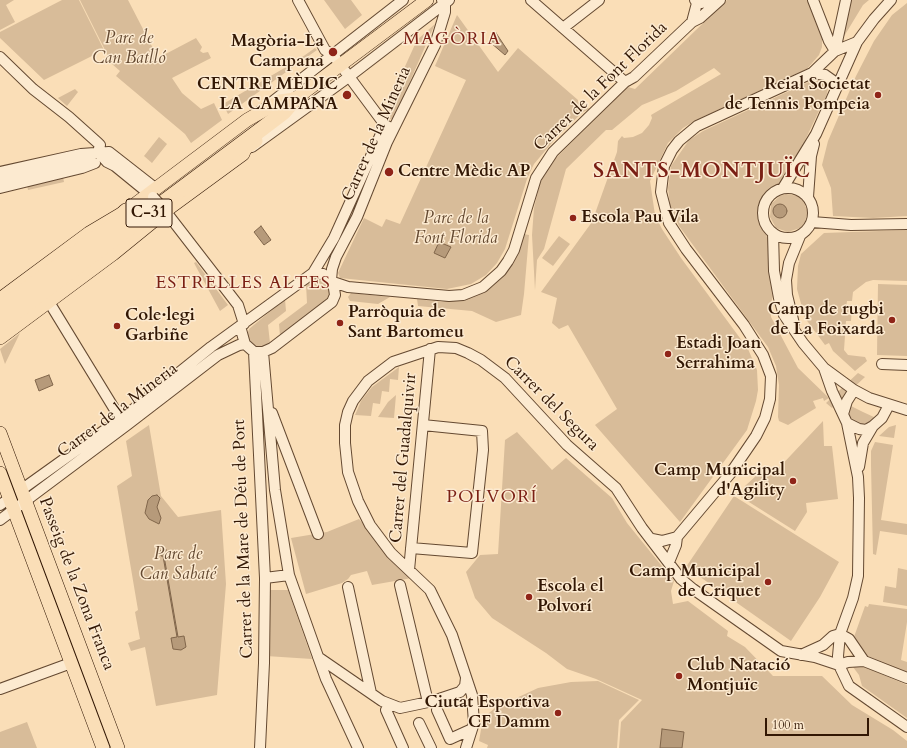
<!DOCTYPE html>
<html>
<head>
<meta charset="utf-8">
<style>
  body { margin:0 }
  #map { position:relative; width:907px; height:748px; overflow:hidden; background:#fadeb7; font-family:Cardo,serif }
  canvas { display:block }
  .scale { position:absolute; left:765px; top:718px; width:104px; height:18px; box-sizing:border-box; border:2px solid #321704; border-top:0; padding-left:5px; font-size:12px; line-height:14px; white-space:nowrap; color:#321704; -webkit-text-stroke:3px #fcead0; paint-order:stroke }
</style>
</head>
<body>
<div id="map">
<canvas width="907" height="748"></canvas>
<div class="scale">100 m</div>
</div>
<script>
const context = document.querySelector('canvas').getContext('2d');
context.lineJoin = 'round';
function fillPath(path, color) {
  context.fillStyle = color;
  context.fill(path, 'evenodd');
}
function toPath(rows) {
  const path = new Path2D();
  for (const r of rows) {
    if (r.length === 3) {
      path.moveTo(r[0] + r[2], r[1]);
      path.arc(r[0], r[1], r[2], 0, 2 * Math.PI);
      continue;
    }
    path.moveTo(r[0], r[1]);
    for (let i = 2; i < r.length; i += 2) path.lineTo(r[i], r[i + 1]);
  }
  return path;
}
function trace(path, color, width, dash) {
  context.strokeStyle = color;
  context.lineWidth = width;
  context.lineCap = dash ? 'butt' : 'round';
  context.setLineDash(dash || []);
  context.stroke(path);
}
function label(font, color, halo, rows, align = 'center') {
  context.font = font + ' Cardo,serif';
  context.lineWidth = 3;
  context.setLineDash([]);
  context.textBaseline = 'middle';
  context.strokeStyle = halo;
  context.fillStyle = color;
  for (const [text, x, y, turn = 0] of rows) {
    context.save();
    context.translate(x, y);
    context.rotate((+turn || 0) * Math.PI / 180);
    context.textAlign = isNaN(turn) ? turn : align;
    if (halo) context.strokeText(text, 0, 0);
    context.fillText(text, 0, 0);
    context.restore();
  }
}
const green = toPath([
  [0,0,14,0,6,5,15,22,0,30],
  [62,0,79,0,104,50,44,80,0,38,0,32],
  [80,0,128,0,158,58,196,38,202,47,200,51,203,53,208,52,211,58,172,78,182,93,201,109,214,103,222,120,191,143,185,134,116,76,120,71,112,64],
  [324,0,351,0,362,15,345,29],
  [727,0,810,0,822,37,822,47,819,55,807,69,696,120,683,128,668,143,650,181,655,215,662,229,681,258,748,349,757,370,758,390,756,401,747,430,680,522,595,425,617,409,568,325,559,329,552,323,557,298,541,292,592,222,617,152,618,141,622,136,624,138,633,137,642,133,649,125,652,118,651,115,721,74,714,68,676,91,642,105,612,130,606,130,566,169,544,249,537,260,535,290,532,235,534,208,540,183,546,170,554,160,628,87,635,89],
  [851,0,869,0,863,5,843,38],
  [907,3,907,216,873,218,833,216,831,188,822,165,828,141,856,76,874,41,892,15],
  [457,15,498,72,518,48,578,100,578,102,590,109,583,112,556,138,534,164,527,179,505,249,497,263,486,275,471,284,447,289,340,278,338,273,364,218,382,227,386,219,400,224,466,80,435,66],
  [435,24,394,118,388,120,383,115,417,40],
  [315,48,317,50,300,62,228,114,223,104,298,60],
  [815,79,825,83,828,87,827,94,790,172,782,181,764,194,758,208,760,226,769,240,774,293,770,306,771,317,798,368,829,398,824,401,823,398,813,401,816,408,788,425,779,421,778,417,779,385,776,366,768,347,679,226,670,206,668,188,671,166,689,140,703,131],
  [75,89,78,92,67,106,58,98],
  [159,137,167,144,152,163,144,156],
  [63,177,64,182,28,190,27,185],
  [786,194,798,196,803,201,808,212,804,224,800,228,788,232,776,228,770,217,771,204,780,196],
  [907,230,907,281,873,280,866,282,853,292,852,301,847,301,846,308,852,308,851,321,846,321,844,350,848,355,865,357,867,361,855,371,833,351,829,343,825,345,805,318,797,289,798,266,801,254,824,233],
  [524,234,529,235,524,294,521,315,496,322,472,311,418,306,417,299,441,302,465,300,492,287,502,278,516,257],
  [559,236,570,244,553,266,542,258],
  [196,262,228,305,220,311,194,263],
  [315,279,323,280,327,283,331,292,329,298,280,336,279,324,307,303,306,284],
  [878,284,907,285,907,356,877,355],
  [351,293,390,297,378,304,350,301,348,297],
  [285,299,286,311,268,325,270,343,262,348,253,345,247,335,249,329],
  [20,333,5,364,0,349],
  [399,367,398,380,390,379,389,392,382,391,380,404,373,403,371,416,355,415,361,401,372,387],
  [858,373,865,377,832,408,826,403],
  [396,395,394,418,378,417,388,402],
  [849,405,863,412,876,418,873,423,863,426,851,420,848,415],
  [823,421,824,446,832,446,838,499,806,503,807,512,795,531,741,497,745,486,757,475,776,471],
  [149,425,161,496,178,517,221,510,226,584,217,695,156,706,145,647,131,651,128,643,140,639,135,612,138,610,117,486,132,476,126,441],
  [896,425,894,438,879,436,889,427],
  [517,432,552,470,566,458,612,498,627,523,674,581,671,591,673,604,688,601,728,631,727,636,745,647,773,676,822,676,852,705,893,730,907,741,907,748,619,748,621,722,642,700,596,679,567,669,546,653,492,618,475,598,466,572,480,555,498,554,505,440],
  [875,442,893,445,881,520,907,524,907,535,880,531,876,555,873,554,871,465,871,451],
  [734,496,839,562,820,597,791,641,686,567],
  [359,519,412,578,372,585,367,571,351,575,348,579,342,583,306,594,291,538,327,532],
  [898,568,907,570,907,606,883,602,885,586,896,588],
  [270,590,288,590,312,659,266,656],
  [869,604,907,609,907,622,901,660,907,662,907,674,868,658,862,652,854,637,865,606,868,607],
  [860,665,907,685,907,718,862,686,859,675,853,667],
  [598,681,639,700,619,720,617,748,487,748,488,745,479,741,483,718,495,708,538,688,571,682],
  [27,722,37,748,0,748,0,732]
]);
const water = toPath([
  [496,33,508,51,505,55,491,43,496,33],
  [780,211,7],
  [261,226,271,240,264,245,254,232,261,226],
  [439,242,451,247,445,258,434,253,439,242],
  [49,375,53,385,39,391,35,380,49,375],
  [157,495,160,498,157,507,161,518,159,524,149,519,145,513,148,500,152,496,157,495],
  [166,550,166,556,164,556,178,637,184,636,186,647,181,650,173,649,171,638,177,637,163,556,161,556,160,551,166,550],
  [662,729,684,732,682,748,660,748,662,729]
]);
const minor = toPath([
  [298,0,325,50,333,55,385,125,391,128],
  [531,0,625,82],
  [695,0,697,3,702,3,709,0],
  [813,0,829,41,835,51],
  [692,22,697,3],
  [563,28,599,0],
  [835,51,846,0],
  [0,57,33,89,69,117,98,143,100,145,98,152],
  [812,73,825,75,839,85],
  [272,102,403,0],
  [252,147,346,79,449,0],
  [98,152,107,162,115,166,153,197],
  [0,172,81,154,109,152,155,188],
  [0,180,79,162,91,156],
  [788,213,25],
  [0,188,82,168,95,163],
  [783,188,816,134,857,42,874,19,891,0],
  [808,197,811,156,814,144],
  [163,208,238,305,244,324],
  [812,222,851,225,907,224],
  [773,233,774,271,779,298,784,315,803,343,824,368,854,390,869,398,907,410],
  [313,273,334,238,385,125],
  [331,280,332,269,336,257,357,217,387,142,435,45,445,12,445,6,442,0],
  [333,282,348,287,449,296,463,295,483,287,501,271,508,261,514,250,536,178,553,152,625,82,634,77,692,22,700,18,720,0],
  [49,302,115,410,124,422],
  [794,324,787,295,786,280,789,263,800,236],
  [254,352,265,578,264,663,260,748],
  [263,352,275,490,289,575,326,679,358,748],
  [882,364,907,365],
  [824,368,832,391,847,423,858,477,859,498,858,576,853,598,840,634,838,656,839,665,849,686,907,727],
  [272,413,318,534],
  [843,414,847,401,854,390],
  [847,423,859,429,866,430,873,426],
  [859,467,863,443,873,426,882,418,889,405],
  [21,490,130,412,211,347,313,273,323,274,333,282,335,295,332,302,272,348,263,352,254,352,245,344,240,326],
  [0,505,10,498],
  [0,520,127,425,218,355,239,345,245,344],
  [652,539,662,541,677,537],
  [411,548,472,553,483,450,482,431,423,425],
  [669,562,676,545,677,537,730,474,756,436,765,418,770,399,771,376,763,355,744,325,686,249,669,223,661,192,664,166,672,150,679,141,697,126,812,73,835,51,857,42],
  [409,570,430,349],
  [265,578,289,575],
  [400,585,428,702],
  [348,587,371,693],
  [840,634,849,639,864,661],
  [801,655,823,645,833,636,840,634],
  [318,657,382,701,400,708,433,701,460,692,465,686,466,678],
  [839,665,848,662,864,661,907,678],
  [0,689,71,663],
  [386,710,403,748],
  [437,710,450,739,472,729],
  [419,723,431,748],
  [466,748,474,723,472,695,452,635,430,590,391,553,370,525,358,501,348,472,345,443,345,425,348,412,353,401,368,381,393,362,438,347,456,348,468,353,481,360,505,378,567,445,616,488,642,528,681,579,693,589,781,651,815,657,839,665]
]);
const major = toPath([
  [0,299,89,233,126,211,247,120,280,101,295,99,427,0],
  [0,338,113,254,172,206,243,154,245,149,256,141],
  [0,433,118,748],
  [0,473,103,748]
]);
const highway = toPath([
  [0,309,109,228,126,211],
  [0,324,263,128,284,112,295,99]
]);
const minorBridge = toPath([
  [153,197,163,208]
]);
const markers = [
  [333,52,5,"#8f2418"],
  [347,95,5,"#8f2418"],
  [878,95,4,"#8f2418"],
  [389,172,5,"#8f2418"],
  [573,218,4,"#8f2418"],
  [892,320,4,"#8f2418"],
  [340,323,4,"#8f2418"],
  [117,326,4,"#8f2418"],
  [668,354,4,"#8f2418"],
  [793,481,4,"#8f2418"],
  [768,582,4,"#8f2418"],
  [529,597,4,"#8f2418"],
  [679,676,4,"#8f2418"],
  [558,713,4,"#8f2418"]
];
const shields = [
  [149,213,46]
];
const shieldNames = [
  ["C-31",149,213]
];
const parkNames = [
  ["Parc de",129,39],
  ["Can Batlló",129,59],
  ["Parc de la",456,219],
  ["Font Florida",456,239],
  ["Parc de",178,555],
  ["Can Sabaté",178,575]
];
const poiNames = [
  ["Magòria-La",324,42],
  ["Campana",324,62],
  ["CENTRE MÈDIC",338,85],
  ["LA CAMPANA",338,105],
  ["Reial Societat",870,85],
  ["de Tennis Pompeia",870,105],
  ["Centre Mèdic AP",398,172,"left"],
  ["Escola Pau Vila",581,218,"left"],
  ["Camp de rugbi",884,310],
  ["de La Foixarda",884,330],
  ["Parròquia de",348,313,"left"],
  ["Sant Bartomeu",348,333,"left"],
  ["Cole·legi",125,316,"left"],
  ["Garbiñe",125,336,"left"],
  ["Estadi Joan",676,344,"left"],
  ["Serrahima",676,364,"left"],
  ["Camp Municipal",785,471],
  ["d'Agility",785,491],
  ["Camp Municipal",760,572],
  ["de Criquet",760,592],
  ["Escola el",537,587,"left"],
  ["Polvorí",537,607,"left"],
  ["Club Natació",687,666,"left"],
  ["Montjuïc",687,686,"left"],
  ["Ciutat Esportiva",550,703],
  ["CF Damm",550,723]
];
const streetNames = [
  ["Carrer de la Font Florida",601,87,-44],
  ["Carrer de la Mineria",377,134,-66],
  ["Carrer del Segura",551,404,45],
  ["Carrer de la Mineria",118,411,-37],
  ["Carrer del Guadalquivir",404,458,-85],
  ["Carrer de la Mare de Déu de Port",244,539,-92],
  ["Passeig de la Zona Franca",76,584,69]
];
const neighbourhoodNames = [
  ["MAGÒRIA",452,40],
  ["ESTRELLES ALTES",243,284],
  ["POLVORÍ",492,498]
];
const districtNames = [
  ["SANTS-MONTJUÏC",702,172]
];
fillPath(green, '#d8bc99');
fillPath(water, '#b69a7a');
trace(water, '#81664b', 1);
trace(minor, '#644931', 12);
trace(major, '#321704', 14);
trace(highway, '#321704', 16);
trace(minor, '#fcead0', 10);
trace(major, '#fadeb7', 13);
trace(highway, '#fadeb7', 15);
trace(minorBridge, '#644931', 12, []);
trace(minorBridge, '#fcead0', 10);
for (const [x, y, r, color] of markers) {
  const dot = new Path2D();
  dot.arc(x, y, r, 0, 2 * Math.PI);
  context.fillStyle = color;
  context.fill(dot);
  trace(dot, '#fcead0', 1.5);
}
for (const [x, y, w] of shields) {
  const box = new Path2D();
  box.roundRect(x - w / 2, y - 14, w, 28, 3);
  context.fillStyle = '#fcead0';
  context.fill(box);
  trace(box, '#321704', 1);
}
label('bold 16px', '#321704', null, shieldNames);
label('italic 17px', '#644931', '#fcead0', parkNames);
label('bold 17px', '#321704', '#fcead0', poiNames, 'right');
label('17px', '#321704', '#fcead0', streetNames);
context.letterSpacing = '1px';
label('18px', '#7a1f14', '#fcead0', neighbourhoodNames);
context.letterSpacing = '0px';
context.letterSpacing = '1px';
label('bold 21px', '#7a1f14', '#fcead0', districtNames);
context.letterSpacing = '0px';
</script>
</body>
</html>
